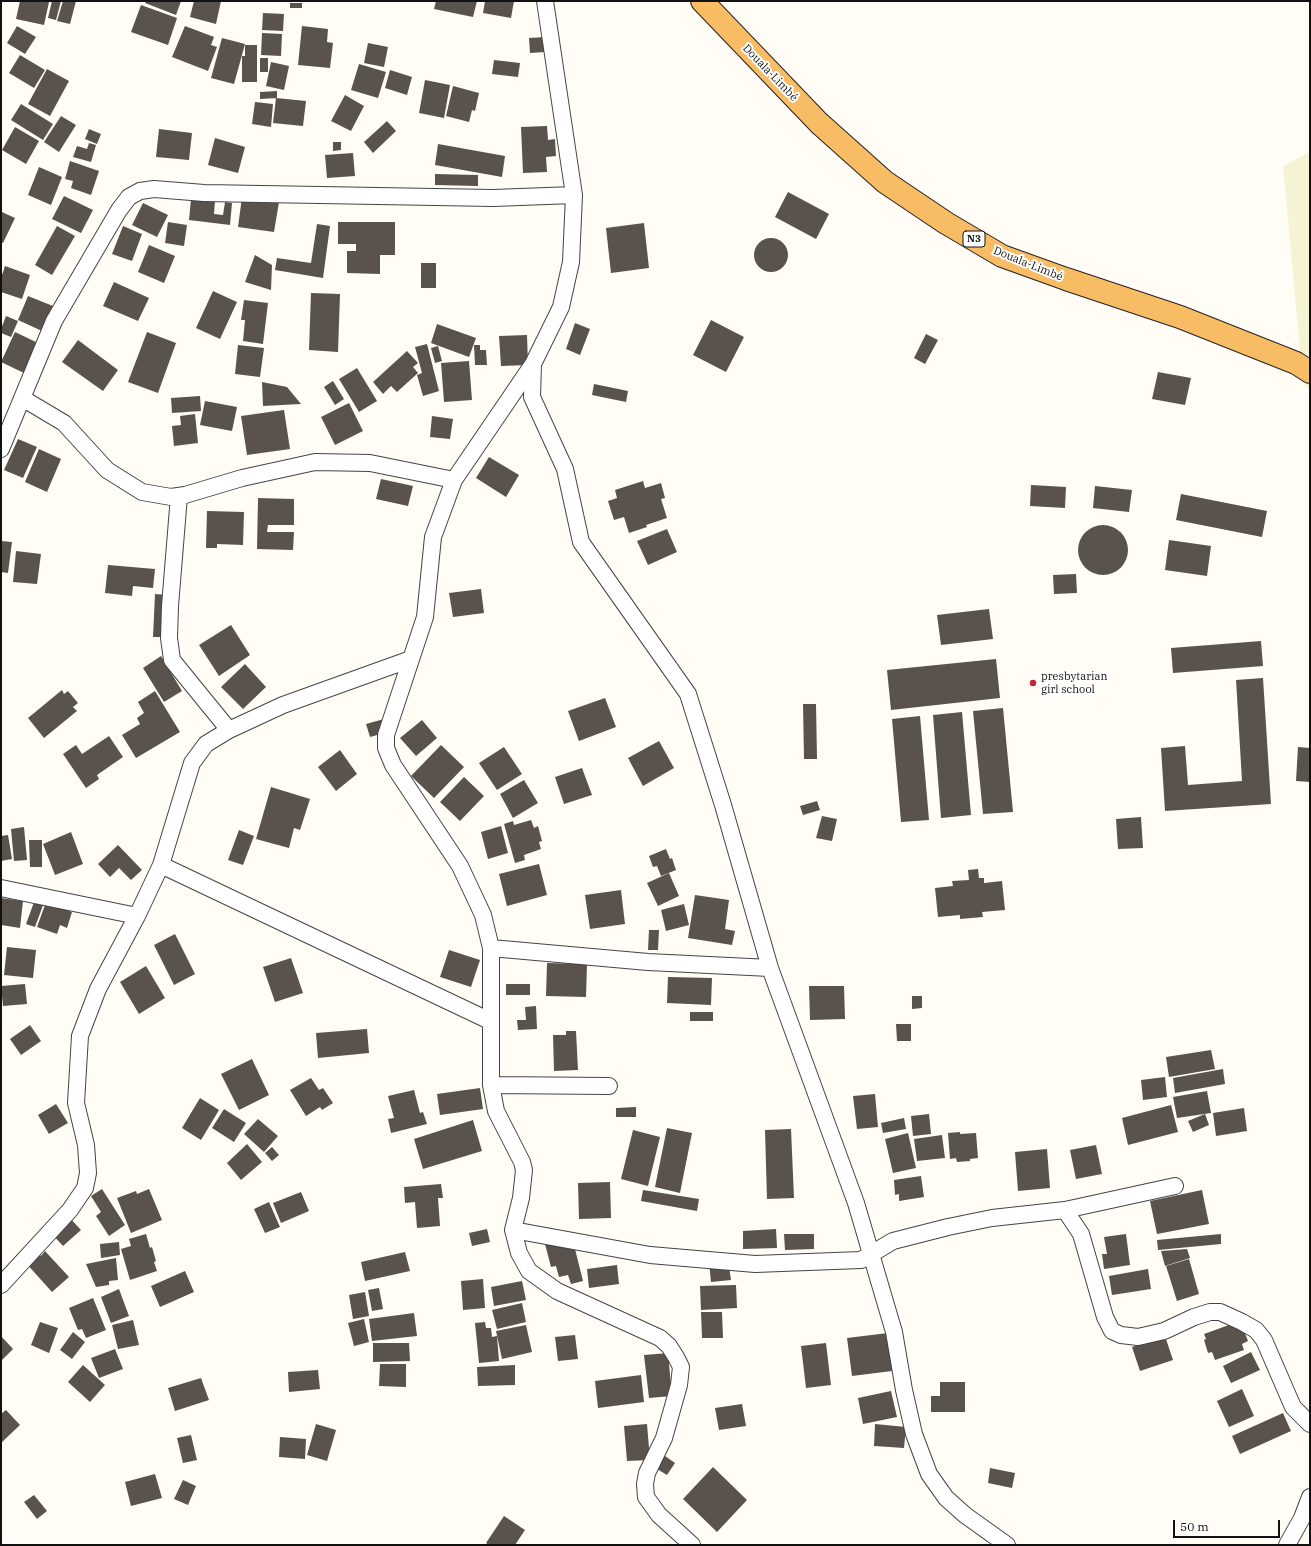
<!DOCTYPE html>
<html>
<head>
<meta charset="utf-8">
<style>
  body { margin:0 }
  #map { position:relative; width:1311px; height:1546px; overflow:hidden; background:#fffdf5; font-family:"IBM Plex Serif",serif }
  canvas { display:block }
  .frame { position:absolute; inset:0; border:2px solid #111; pointer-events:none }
  .scale { position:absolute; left:1173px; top:1520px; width:107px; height:18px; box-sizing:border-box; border:2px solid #111; border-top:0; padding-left:5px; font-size:12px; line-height:14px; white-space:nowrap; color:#111; -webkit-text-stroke:3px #fff; paint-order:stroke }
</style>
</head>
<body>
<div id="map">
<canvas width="1311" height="1546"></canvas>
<div class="frame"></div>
<div class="scale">50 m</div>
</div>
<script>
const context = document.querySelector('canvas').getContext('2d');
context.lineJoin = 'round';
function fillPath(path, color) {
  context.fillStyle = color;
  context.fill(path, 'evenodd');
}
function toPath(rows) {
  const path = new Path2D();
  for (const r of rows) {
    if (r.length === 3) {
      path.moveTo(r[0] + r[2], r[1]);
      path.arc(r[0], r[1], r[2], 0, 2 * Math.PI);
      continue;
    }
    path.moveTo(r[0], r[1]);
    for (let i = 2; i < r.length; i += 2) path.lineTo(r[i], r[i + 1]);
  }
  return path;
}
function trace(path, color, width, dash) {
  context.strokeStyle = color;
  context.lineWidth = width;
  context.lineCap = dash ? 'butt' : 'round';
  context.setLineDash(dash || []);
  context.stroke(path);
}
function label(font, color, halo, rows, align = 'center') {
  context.font = font + ' "IBM Plex Serif",serif';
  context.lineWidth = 4;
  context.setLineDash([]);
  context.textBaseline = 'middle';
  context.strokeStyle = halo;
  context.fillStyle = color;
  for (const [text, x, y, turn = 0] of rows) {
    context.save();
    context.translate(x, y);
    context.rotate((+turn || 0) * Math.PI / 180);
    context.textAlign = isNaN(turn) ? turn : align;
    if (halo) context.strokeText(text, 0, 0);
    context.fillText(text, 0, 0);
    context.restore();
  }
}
const farmland = toPath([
  [1310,151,1310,391,1303,383,1283,167]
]);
const building = toPath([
  [20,1,49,2,44,25,16,19],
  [52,1,61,1,56,20,48,18],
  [63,1,76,1,70,24,57,21],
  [146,1,181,1,176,15,145,3],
  [194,1,221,1,216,24,190,17],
  [436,1,477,1,473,17,434,9],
  [485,1,514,1,511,18,483,13],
  [290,3,302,3,302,8,290,8],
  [141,5,177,18,168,45,131,32],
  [263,13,284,14,283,31,262,30],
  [17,26,36,37,25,54,7,43],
  [185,26,214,37,211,45,217,47,208,71,172,57],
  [302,26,328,29,327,42,333,43,330,68,298,65],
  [262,33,282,34,281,56,261,55],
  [545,37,545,52,530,53,529,38],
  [222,38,245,44,234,84,211,78],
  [368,43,388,47,384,67,364,63],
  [245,45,257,45,257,82,242,82,242,56,245,56],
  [20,55,45,70,34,88,9,73],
  [260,58,268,58,268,72,260,72],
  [494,60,520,63,518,77,492,74],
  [271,62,289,66,284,90,266,86],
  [359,64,386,72,378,98,351,90],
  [47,69,69,81,50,116,28,104],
  [390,70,412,77,407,95,385,88],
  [425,80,450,85,444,118,419,113],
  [453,86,479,93,475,111,472,110,469,122,446,116],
  [277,91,277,98,260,99,260,92],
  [345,95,364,106,351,131,331,121],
  [276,98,306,101,303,126,273,123],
  [255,102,273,104,271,127,252,124],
  [21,104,53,124,43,140,11,120],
  [61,116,76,125,59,152,44,142],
  [387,121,396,131,373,153,364,142],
  [547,126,548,140,555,139,556,156,546,157,547,172,523,173,521,127],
  [15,127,39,141,26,164,2,150],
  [89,129,101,134,97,144,85,139],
  [159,129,192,133,189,160,156,157],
  [215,138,245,147,238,173,208,165],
  [333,142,341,142,341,150,333,151],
  [89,143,96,145,91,162,73,157,77,146,87,149],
  [438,144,505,156,502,177,435,165],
  [353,153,355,176,327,178,325,155],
  [70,161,99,171,91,195,71,188,73,181,65,179],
  [39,167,62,177,51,205,28,195],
  [435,174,478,175,478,186,435,185],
  [788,192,829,214,816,239,775,217],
  [64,196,93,210,81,233,52,219],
  [242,197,279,202,274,232,238,227],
  [191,199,215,201,214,214,223,215,225,202,232,203,230,225,189,220],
  [143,203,168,215,157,237,132,225],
  [2,212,15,218,3,243,1,242,1,214],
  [168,222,187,225,184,246,165,243],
  [338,222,395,222,395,255,380,255,380,274,347,273,347,251,356,251,356,244,338,244],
  [644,223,649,268,611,273,606,228],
  [317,224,330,226,323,278,275,270,277,258,311,263],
  [57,226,75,236,52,275,35,265],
  [123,226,142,234,132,261,112,254],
  [771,255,17],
  [149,245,175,256,164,283,138,272],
  [255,255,272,265,271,290,245,282],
  [421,263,436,263,436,288,421,288],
  [5,266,30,275,22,299,1,292,1,278],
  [114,282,149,298,138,321,103,306],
  [213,291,237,302,220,339,196,328],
  [311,293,340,294,338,352,309,350],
  [28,296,53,306,42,331,18,320],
  [244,300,268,303,263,344,243,341,245,320,241,320],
  [6,316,18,321,11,337,1,333,1,329],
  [711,320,744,337,726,372,693,355],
  [575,323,590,329,580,355,566,349],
  [437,324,476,338,469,357,431,343],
  [15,332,38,343,24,373,1,362],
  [147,332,176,343,158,393,128,382],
  [926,334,938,340,925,364,914,358],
  [527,335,528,365,501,366,499,336],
  [78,340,118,370,103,391,62,362],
  [427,344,439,391,423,396,417,375,422,373,415,347],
  [238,345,264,348,260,377,235,374],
  [474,345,480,345,480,350,486,350,487,365,475,365],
  [438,346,442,361,435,363,431,348],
  [407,351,418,363,413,367,418,373,397,392,391,386,383,394,373,382],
  [469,361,472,400,444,402,441,363],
  [357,368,377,401,359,412,339,379],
  [1158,372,1191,378,1185,405,1152,399],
  [333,381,344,399,335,405,324,387],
  [262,382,287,387,301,404,263,406],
  [594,384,628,391,626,402,592,395],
  [200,396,201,411,172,413,171,398],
  [205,401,237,407,232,431,200,425],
  [349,403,363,431,335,445,321,417],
  [284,410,290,449,247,455,241,416],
  [195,414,198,443,174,446,172,426,181,425,180,416],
  [432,416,453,419,450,439,430,437],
  [18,439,37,447,23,478,4,470],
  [39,449,61,459,47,492,25,482],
  [489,457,519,475,506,497,476,478],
  [381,479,413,486,408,506,376,499],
  [643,481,645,488,661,483,665,498,661,499,667,518,646,525,647,527,629,533,624,517,614,520,608,501,617,498,615,490],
  [1031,485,1066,487,1065,508,1030,506],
  [1095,486,1132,490,1129,512,1093,508],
  [1181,494,1267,511,1262,537,1176,520],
  [258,498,294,499,294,525,268,525,267,532,294,532,293,550,257,549],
  [207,511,244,512,243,545,217,544,217,548,206,548],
  [1103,550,25],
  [667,529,677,552,648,565,637,541],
  [1169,540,1211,546,1207,576,1165,570],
  [1,541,12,542,8,573,1,572],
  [16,551,41,554,37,584,13,582],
  [108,565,155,569,153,588,133,586,132,596,105,593],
  [1076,574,1077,593,1054,594,1053,575],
  [481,589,484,613,453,617,449,593],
  [155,594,168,595,166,637,153,637],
  [989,609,993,639,941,645,937,615],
  [231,625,250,655,219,676,199,645],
  [1261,641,1263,666,1173,673,1171,648],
  [161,656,182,691,164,702,143,668],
  [996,659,1000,698,891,710,887,670],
  [245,664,266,687,243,709,221,687],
  [1263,678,1271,804,1165,811,1161,748,1185,746,1188,785,1242,781,1236,680],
  [62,690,64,694,68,691,78,703,73,707,77,711,44,738,28,718],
  [155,691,180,732,136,758,122,735,140,724,137,718,144,713,138,702],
  [605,698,616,727,579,741,568,711],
  [803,704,816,704,817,759,804,759],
  [1003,708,1013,812,983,814,973,711],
  [962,712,971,815,941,818,933,715],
  [920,716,929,820,901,822,892,719],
  [384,719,388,732,370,737,366,724],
  [422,720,437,738,416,756,400,738],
  [109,736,123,757,97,775,99,779,86,788,63,754,76,745,82,754],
  [659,741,674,768,643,786,628,758],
  [441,745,464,767,434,798,411,776],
  [504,747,522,774,497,790,479,763],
  [1298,747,1310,748,1310,782,1296,781],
  [340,750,357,774,336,791,318,767],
  [582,768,592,795,564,804,555,777],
  [464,777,484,796,460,821,440,802],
  [524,780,538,803,513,818,500,794],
  [271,787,310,799,300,830,294,828,289,848,256,839],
  [817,801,820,810,803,815,800,806],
  [822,816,837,819,832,841,816,838],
  [1141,817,1143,848,1118,849,1116,819],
  [531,820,534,828,538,826,542,841,539,842,541,849,524,855,525,860,515,863,504,824,513,821,514,825],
  [501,826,508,853,488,859,481,832],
  [24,827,27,860,14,861,11,829],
  [239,830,254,836,243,865,228,860],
  [71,832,83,864,55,875,43,844],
  [8,835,12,859,1,861,1,836],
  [29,840,42,840,42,867,30,867],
  [118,845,142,870,131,880,119,868,110,877,98,864],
  [666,849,670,859,672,858,676,870,661,876,657,866,653,867,649,856],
  [539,864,547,895,507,906,499,874],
  [978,869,979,878,984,878,984,883,1002,881,1005,910,982,912,983,917,960,919,960,915,938,917,935,888,953,886,952,881,969,880,968,870],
  [669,873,679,896,658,906,647,883],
  [621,890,625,924,590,929,585,895],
  [37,894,46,897,35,927,26,924],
  [49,894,69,902,66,910,72,912,67,928,60,925,57,934,37,927],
  [695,895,729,900,725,929,735,931,732,945,688,938],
  [1,898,23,901,20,928,1,925],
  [684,904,689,925,666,931,661,910],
  [649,930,659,930,658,950,648,950],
  [175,934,195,974,174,985,154,945],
  [7,947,36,950,33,978,4,975],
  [449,950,480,960,471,987,440,977],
  [291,958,303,993,275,1002,263,967],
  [547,963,587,964,586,997,546,996],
  [146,966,165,998,139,1014,120,982],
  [668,977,712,978,711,1005,667,1003],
  [25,984,27,1004,3,1006,1,986],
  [506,984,530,984,530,995,506,995],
  [809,986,844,986,845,1019,810,1020],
  [912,996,922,996,922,1008,912,1009],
  [536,1006,537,1029,518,1030,517,1020,526,1020,525,1007],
  [690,1012,713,1012,713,1021,690,1021],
  [896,1024,911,1024,911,1041,897,1041],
  [30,1025,41,1041,21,1055,10,1039],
  [367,1029,369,1053,318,1058,316,1033],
  [566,1031,576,1031,578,1070,554,1071,553,1035,566,1035],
  [1211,1050,1215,1069,1169,1077,1166,1057],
  [252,1059,269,1095,239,1110,221,1074],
  [1223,1069,1225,1084,1175,1093,1173,1078],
  [1165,1077,1167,1097,1143,1100,1141,1080],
  [311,1078,319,1090,323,1088,333,1103,322,1110,320,1107,306,1116,290,1090],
  [480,1088,483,1109,440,1115,437,1094],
  [414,1090,420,1113,423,1112,427,1124,391,1133,388,1119,394,1118,388,1096],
  [1207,1091,1211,1113,1177,1118,1173,1097],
  [875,1094,878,1127,857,1129,853,1096],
  [200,1098,219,1110,201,1140,182,1128],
  [56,1104,68,1123,49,1134,38,1115],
  [1171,1105,1178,1132,1128,1145,1122,1118],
  [636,1107,636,1117,616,1117,616,1108],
  [1244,1108,1247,1131,1216,1136,1213,1113],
  [224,1109,246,1123,234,1142,212,1128],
  [929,1114,931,1134,913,1136,911,1116],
  [1205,1114,1209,1125,1193,1132,1188,1121],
  [904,1118,906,1129,883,1133,881,1123],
  [258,1119,278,1136,264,1152,244,1134],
  [473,1120,482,1151,423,1169,414,1139],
  [667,1128,692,1133,680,1193,655,1187],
  [791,1129,794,1198,767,1199,765,1130],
  [633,1130,660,1137,648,1186,621,1179],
  [960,1132,960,1134,976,1133,978,1158,970,1159,970,1161,957,1162,956,1158,950,1159,948,1133],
  [908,1133,916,1168,893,1173,885,1139],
  [942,1135,945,1158,917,1161,914,1139],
  [247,1144,262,1162,241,1180,227,1163],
  [1096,1145,1102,1174,1076,1179,1070,1150],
  [272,1147,279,1155,272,1161,265,1153],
  [1047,1149,1050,1188,1018,1191,1015,1152],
  [921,1176,924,1197,899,1201,899,1194,895,1195,894,1180],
  [610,1182,611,1218,579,1219,578,1183],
  [441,1184,443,1198,438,1198,440,1226,417,1228,415,1202,405,1203,404,1187],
  [102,1189,125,1225,109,1236,96,1216,101,1212,91,1196],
  [149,1189,162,1220,131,1233,117,1198,136,1191,137,1194],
  [643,1190,699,1199,697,1211,641,1201],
  [1202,1190,1209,1224,1157,1234,1150,1201],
  [301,1192,309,1211,281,1223,273,1203],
  [269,1202,280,1227,265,1233,254,1209],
  [69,1217,81,1230,63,1246,51,1233],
  [487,1229,490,1242,472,1246,469,1233],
  [776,1229,777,1248,743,1249,743,1231],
  [146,1234,150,1248,152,1247,156,1261,154,1262,157,1271,130,1280,121,1249,131,1246,129,1239],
  [784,1234,814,1234,814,1249,785,1250],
  [1126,1234,1130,1265,1104,1269,1102,1254,1107,1254,1104,1237],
  [1221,1234,1221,1244,1158,1250,1157,1240],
  [572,1237,583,1281,571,1284,568,1275,559,1277,556,1266,551,1267,545,1244],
  [119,1242,120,1255,101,1258,100,1244],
  [1187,1249,1190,1258,1165,1266,1161,1251],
  [37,1251,41,1256,45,1251,69,1277,52,1292,25,1262],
  [405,1252,410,1271,365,1281,361,1262],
  [116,1258,118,1280,109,1281,109,1285,96,1287,86,1264],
  [728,1259,731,1280,711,1282,709,1262],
  [1189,1259,1199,1294,1177,1301,1166,1266],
  [617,1265,619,1284,589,1288,587,1269],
  [1148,1269,1151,1289,1112,1295,1109,1276],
  [185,1271,194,1292,160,1307,151,1286],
  [483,1279,485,1308,463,1310,461,1281],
  [522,1281,526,1300,494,1306,491,1287],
  [736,1285,737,1308,701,1310,700,1286],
  [379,1288,383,1309,372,1311,368,1290],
  [119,1289,129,1316,111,1323,101,1297],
  [365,1292,369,1316,353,1319,349,1295],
  [93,1298,106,1330,86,1338,82,1329,78,1330,69,1308],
  [522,1303,526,1322,497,1329,492,1310],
  [701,1312,722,1312,723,1338,702,1338],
  [414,1313,417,1336,372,1341,369,1319],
  [364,1319,369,1342,354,1346,348,1323],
  [133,1320,139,1345,118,1349,112,1325],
  [1240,1321,1248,1341,1242,1344,1244,1350,1215,1360,1212,1352,1208,1353,1204,1340,1206,1339,1204,1334],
  [40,1322,58,1328,49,1353,31,1345],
  [485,1322,486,1328,491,1328,492,1337,497,1336,499,1361,479,1363,475,1323],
  [526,1325,532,1352,502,1359,496,1331],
  [73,1332,85,1342,72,1359,60,1350],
  [888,1333,892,1371,852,1376,847,1338],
  [575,1335,578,1359,558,1361,555,1337],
  [1,1336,13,1349,1,1361],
  [1165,1336,1173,1360,1140,1371,1132,1347],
  [373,1343,409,1343,410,1361,373,1362],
  [826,1343,831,1385,806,1388,801,1346],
  [115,1349,123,1369,99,1378,91,1358],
  [1251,1352,1260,1370,1231,1383,1223,1366],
  [668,1353,672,1396,649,1398,644,1355],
  [380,1364,406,1364,406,1387,379,1386],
  [83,1365,105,1385,90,1402,68,1382],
  [515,1365,515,1385,478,1386,477,1367],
  [318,1370,320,1389,289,1392,288,1372],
  [641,1375,644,1402,598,1408,595,1381],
  [201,1378,209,1400,175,1411,168,1388],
  [940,1382,965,1382,965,1412,931,1412,931,1396,940,1396],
  [1242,1389,1254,1416,1229,1427,1217,1401],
  [891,1391,897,1417,863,1424,858,1398],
  [742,1404,746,1426,719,1430,715,1408],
  [6,1410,20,1425,1,1443,1,1414],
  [1283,1413,1291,1431,1240,1454,1232,1436],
  [316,1424,336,1430,327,1461,307,1455],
  [647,1424,650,1460,627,1461,624,1426],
  [875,1424,906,1427,904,1448,874,1446],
  [191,1435,197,1460,183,1463,177,1438],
  [280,1437,306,1439,305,1459,279,1457],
  [665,1456,675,1463,667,1475,657,1469],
  [713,1467,747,1500,717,1532,683,1499],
  [990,1468,1015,1473,1012,1488,988,1483],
  [155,1474,162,1498,131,1506,125,1482],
  [183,1480,196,1486,188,1505,174,1499],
  [34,1495,47,1511,37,1519,24,1502],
  [504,1516,525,1530,515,1545,489,1545,486,1543]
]);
const minor = toPath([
  [545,1,574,195,571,262,561,307,533,364,454,480,433,537,425,617,386,735,386,748,393,765,460,866,483,915,491,948,491,1085,496,1111,522,1162,524,1170,521,1198,513,1230,519,1253,529,1271,557,1291,660,1338,669,1346,676,1357,681,1367,679,1385,664,1438,647,1473,645,1484,646,1497,659,1515,692,1545],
  [533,364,532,397,565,469,581,542,688,694,723,805,770,968,856,1203,894,1332,904,1390,914,1434,929,1474,946,1498,965,1515,1007,1545],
  [22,398,64,423,107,470,142,492,171,497,185,495,242,478,315,462,370,463,454,480],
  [1,449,54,321,119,210,129,197,140,191,154,189,204,193,493,198,574,195],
  [179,496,170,606,169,638,172,660,229,730],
  [161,865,490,1021],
  [1,888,137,916],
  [491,948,648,962,770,968],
  [491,1085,609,1086],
  [1065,1210,1081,1234,1105,1317,1112,1331,1121,1335,1138,1337,1164,1331,1194,1317,1210,1312,1220,1312,1242,1322,1256,1330,1264,1340,1293,1407,1310,1424],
  [513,1230,650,1255,755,1264,861,1260,893,1241,948,1227,992,1218,1065,1210,1175,1186],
  [1,1285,70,1210,85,1188,88,1173,86,1145,76,1103,80,1036,98,989,137,916,161,865,192,763,206,744,229,730,283,705,411,659],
  [1287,1545,1302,1518,1310,1497]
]);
const trunk = toPath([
  [702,1,819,123,885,182,946,223,1002,256,1066,279,1180,317,1296,363,1310,372]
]);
const markers = [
  [1033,683,4,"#c4262e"]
];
const shields = [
  [974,239,22]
];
const shieldNames = [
  ["N3",974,239]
];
const streetNames = [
  ["Douala-Limbé",770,73,46],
  ["Douala-Limbé",1028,264,22]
];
const poiNames = [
  ["presbytarian",1041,677],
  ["girl school",1041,690]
];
fillPath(farmland, '#f6f3d4');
fillPath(building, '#5a524d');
trace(minor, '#444', 18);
trace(trunk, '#222', 24);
trace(minor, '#fff', 16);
trace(trunk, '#f7bc64', 22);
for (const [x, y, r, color] of markers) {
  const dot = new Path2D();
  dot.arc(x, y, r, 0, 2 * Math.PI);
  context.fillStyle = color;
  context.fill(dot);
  trace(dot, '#fff', 1.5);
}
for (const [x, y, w] of shields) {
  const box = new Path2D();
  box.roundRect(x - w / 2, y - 8, w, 16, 3);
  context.fillStyle = '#fff';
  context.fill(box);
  trace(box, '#111', 1);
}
label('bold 10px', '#111', null, shieldNames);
label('11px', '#111', '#fff', streetNames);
label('11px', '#111', '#fff', poiNames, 'left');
</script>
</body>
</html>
